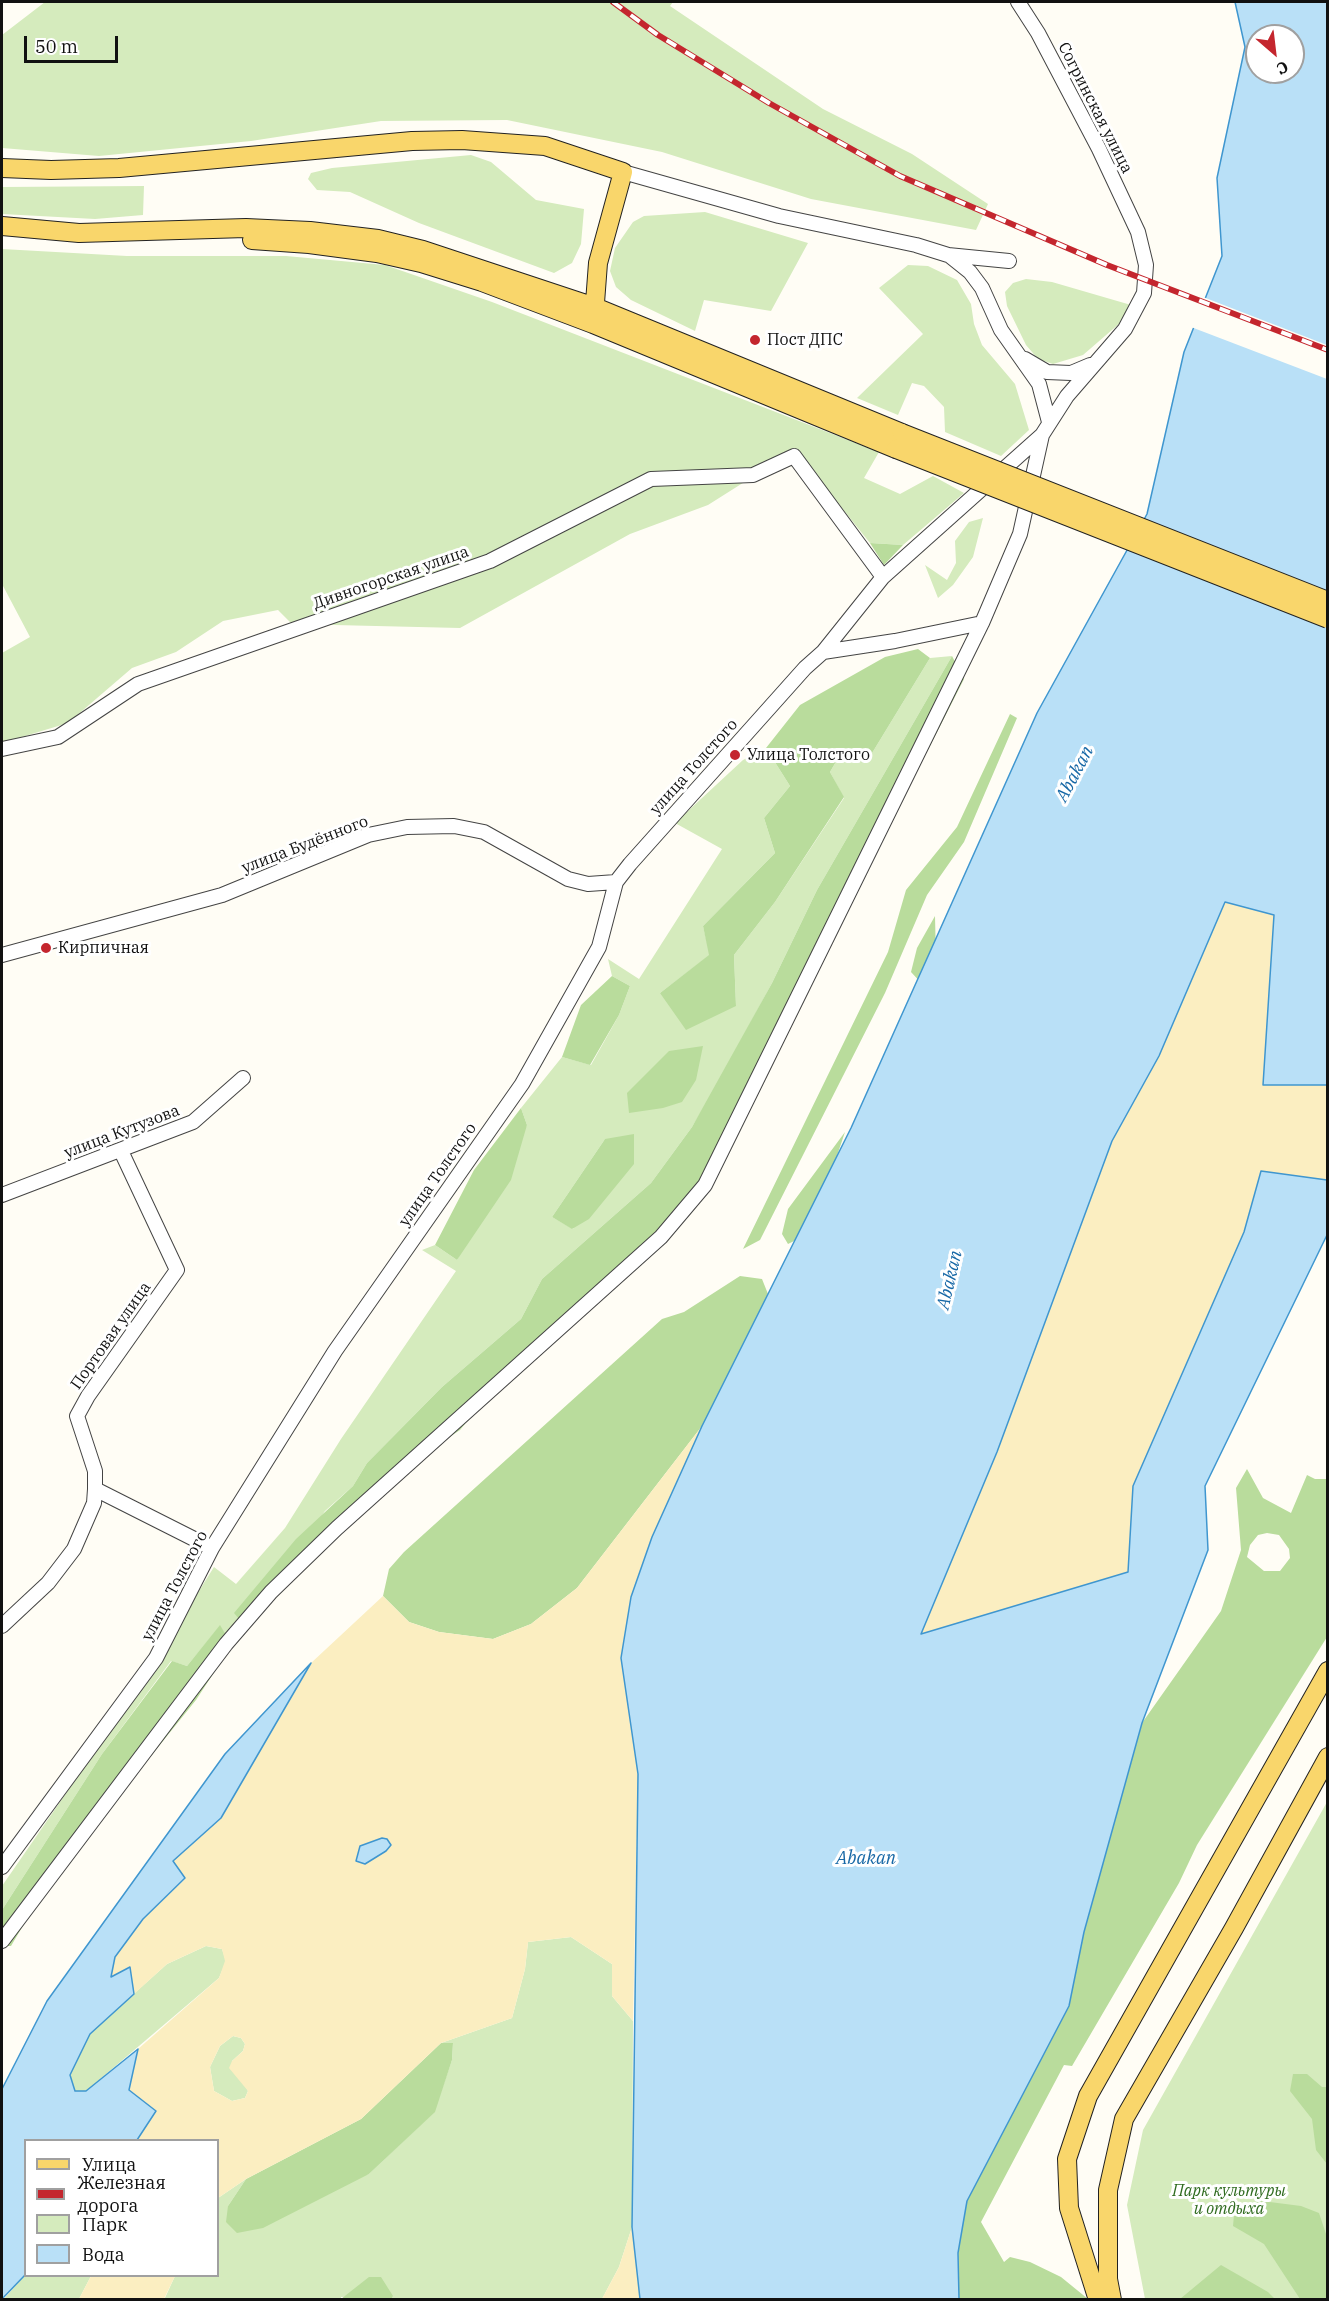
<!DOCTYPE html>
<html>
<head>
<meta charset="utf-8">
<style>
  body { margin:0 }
  #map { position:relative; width:1329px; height:2301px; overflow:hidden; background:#fffdf5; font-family:"IBM Plex Serif",serif }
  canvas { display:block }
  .frame { position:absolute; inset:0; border:3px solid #111; pointer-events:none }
  .legend { position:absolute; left:24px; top:2139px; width:195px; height:138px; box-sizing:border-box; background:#fff; border:2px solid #a0a0a0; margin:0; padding:8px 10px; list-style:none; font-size:18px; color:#111 }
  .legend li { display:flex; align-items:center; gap:12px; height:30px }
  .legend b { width:30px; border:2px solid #a0a0a0 }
  .north { position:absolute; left:1245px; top:24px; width:60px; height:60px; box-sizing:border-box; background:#fff; border:2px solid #a0a0a0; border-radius:50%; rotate:152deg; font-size:16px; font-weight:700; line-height:24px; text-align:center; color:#111 }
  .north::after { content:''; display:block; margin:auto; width:21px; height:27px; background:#c4262e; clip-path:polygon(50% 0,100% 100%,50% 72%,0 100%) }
  .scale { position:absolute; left:24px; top:36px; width:94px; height:27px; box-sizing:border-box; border:3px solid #111; border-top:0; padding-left:8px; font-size:18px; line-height:21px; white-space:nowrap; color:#111; -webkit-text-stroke:4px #fff; paint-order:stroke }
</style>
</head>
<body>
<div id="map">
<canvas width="1329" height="2301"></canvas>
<div class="frame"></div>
<ul class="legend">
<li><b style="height:8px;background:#f9d66b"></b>Улица</li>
<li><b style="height:8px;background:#c4262e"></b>Железная дорога</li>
<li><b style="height:16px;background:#d5ebbd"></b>Парк</li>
<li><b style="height:16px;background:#b9e0f7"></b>Вода</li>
</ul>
<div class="north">С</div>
<div class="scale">50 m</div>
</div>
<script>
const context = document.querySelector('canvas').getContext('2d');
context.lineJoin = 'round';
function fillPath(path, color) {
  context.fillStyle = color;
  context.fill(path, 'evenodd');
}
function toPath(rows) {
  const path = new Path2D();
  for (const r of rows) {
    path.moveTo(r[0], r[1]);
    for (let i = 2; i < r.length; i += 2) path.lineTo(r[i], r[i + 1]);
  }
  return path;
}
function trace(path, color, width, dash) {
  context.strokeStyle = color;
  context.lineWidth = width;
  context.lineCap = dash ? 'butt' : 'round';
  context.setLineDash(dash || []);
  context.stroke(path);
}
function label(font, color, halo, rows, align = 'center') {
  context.font = font + ' "IBM Plex Serif",serif';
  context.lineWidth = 6;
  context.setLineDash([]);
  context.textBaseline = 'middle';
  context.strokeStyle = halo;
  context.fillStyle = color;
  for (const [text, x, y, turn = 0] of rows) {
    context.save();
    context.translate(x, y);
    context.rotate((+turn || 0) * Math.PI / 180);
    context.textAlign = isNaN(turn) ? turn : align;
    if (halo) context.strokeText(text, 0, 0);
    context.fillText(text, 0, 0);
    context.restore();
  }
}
const green = toPath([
  [45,2,673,2,670,6,823,109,912,154,988,204,976,230,811,199,662,152,507,120,381,121,251,141,99,156,2,148,2,35],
  [471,155,491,162,536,200,584,209,581,244,572,263,554,273,419,223,350,192,317,190,308,179,311,173,332,168],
  [144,186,143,215,95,219,2,214,2,187],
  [705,212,808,243,771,311,704,300,695,331,631,300,616,287,610,271,615,248,633,222,644,216],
  [2,249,127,256,286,256,385,265,492,302,879,452,864,478,900,494,933,476,964,493,903,545,870,543,795,450,708,505,630,534,460,628,292,624,278,610,223,621,176,652,132,668,68,723,2,743,2,653,30,637,2,584],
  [908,265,928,266,957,280,971,304,974,324,982,345,1015,384,1029,430,1001,456,945,432,944,407,924,386,912,383,898,415,857,398,923,334,879,288],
  [1026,279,1052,282,1131,305,1120,323,1083,355,1053,364,1038,359,1026,345,1007,306,1005,292,1013,283],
  [983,518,973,557,953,585,938,598,925,565,947,580,956,563,955,541,969,522],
  [952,656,817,890,772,983,712,1094,692,1127,651,1183,542,1279,521,1319,442,1387,367,1463,353,1486,325,1511,232,1645,220,1626,187,1666,171,1661,102,1754,2,1910,2,1886,129,1702,214,1567,236,1584,285,1528,341,1439,456,1271,422,1250,435,1245,457,1260,527,1125,521,1108,562,1057,591,1065,619,1015,630,986,612,976,608,959,639,979,722,849,675,823,743,760,766,748,790,786,764,818,775,853,703,926,710,955,660,993,736,1006,734,955,775,902,844,798,830,772,837,760,866,763,930,658],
  [605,1139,573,1229,552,1217],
  [1327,1802,1327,2299,1145,2299,1127,2205,1143,2130],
  [571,1937,612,1964,612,1996,633,2021,632,2227,619,2267,602,2299,392,2299,393,2296,341,2297,341,2299,164,2300,175,2276,218,2276,218,2198,246,2179,228,2206,369,2174,434,2112,452,2060,453,2043,441,2043,512,2018,525,1969,528,1942],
  [206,1946,222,1949,226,1961,219,1978,86,2091,75,2091,70,2075,90,2033,167,1964],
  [233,2036,241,2038,245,2044,243,2051,232,2061,248,2091,245,2098,232,2101,214,2091,210,2067,220,2046],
  [25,2275,91,2276,79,2299,3,2300]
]);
const forest = toPath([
  [870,543,903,545,884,565],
  [918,649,930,658,866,763,837,760,830,772,844,797,775,902,734,955,736,1006,686,1030,660,993,709,955,703,926,775,853,764,818,790,786,766,748,800,705,885,657],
  [952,656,964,679,758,1084,712,1155,687,1217,520,1357,460,1430,406,1466,245,1626,234,1613,296,1539,353,1486,367,1463,442,1387,521,1319,542,1279,651,1183,692,1127,772,983,817,890],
  [1010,714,1017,718,964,842,927,895,885,993,760,1240,743,1249,888,952,906,890,957,827],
  [935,916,936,959,923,985,911,972,917,948],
  [612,976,630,986,619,1015,590,1065,562,1057,581,1005],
  [703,1046,696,1080,682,1102,663,1108,629,1113,627,1093,669,1051],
  [521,1108,527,1125,511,1180,457,1260,435,1245,474,1170],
  [845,1132,819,1209,798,1239,788,1244,782,1234,788,1209],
  [634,1134,634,1164,589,1219,572,1229,552,1217,605,1139],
  [740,1276,762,1279,768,1294,702,1426,577,1588,531,1624,493,1639,439,1632,409,1622,383,1596,389,1569,404,1552,662,1319,684,1312],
  [1247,1469,1263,1498,1291,1513,1307,1475,1315,1479,1327,1479,1327,1637,1197,1845,1179,1883,1072,2066,1064,2065,981,2222,1004,2262,1010,2257,1030,2262,1061,2277,1088,2299,959,2300,958,2253,967,2201,1069,2006,1084,1932,1142,1723,1221,1611,1241,1550,1236,1488],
  [1267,1533,1279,1535,1289,1549,1290,1558,1280,1571,1264,1571,1247,1557,1250,1545,1258,1535],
  [220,1625,232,1645,196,1700,47,1885,11,1946,2,1946,2,1910,102,1754,172,1661,187,1666],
  [441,2043,453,2043,452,2060,435,2112,369,2174,263,2228,237,2233,226,2222,228,2206,246,2179,361,2119],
  [1293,2074,1307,2074,1322,2087,1327,2087,1327,2164,1316,2150,1312,2119,1290,2091],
  [1262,2201,1301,2206,1319,2213,1327,2237,1327,2299,1300,2299,1264,2244,1233,2226,1235,2205],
  [1221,2265,1268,2292,1275,2299,1180,2299],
  [369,2277,381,2277,393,2296,392,2299,341,2299]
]);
const sand = toPath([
  [1225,902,1274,915,1263,1085,1327,1085,1327,1180,1261,1171,1244,1232,1133,1486,1128,1572,921,1634,997,1452,1112,1141,1159,1056],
  [702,1426,652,1537,631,1597,621,1658,638,1774,633,2021,612,1996,612,1964,571,1937,528,1942,525,1969,512,2018,441,2043,361,2119,246,2179,218,2198,218,2140,137,2140,156,2111,129,2090,138,2049,219,1978,225,1961,222,1949,206,1946,167,1964,134,1994,130,1967,111,1978,115,1957,143,1919,185,1879,172,1861,221,1818,311,1663,383,1596,409,1622,439,1632,493,1639,531,1624,577,1588],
  [233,2036,241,2038,245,2044,243,2051,232,2061,229,2068,248,2091,245,2098,232,2101,214,2091,210,2067,220,2046],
  [632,2227,640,2299,602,2299,619,2267],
  [91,2276,175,2276,164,2299,79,2299]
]);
const water = toPath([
  [1235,2,1327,2,1327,1085,1263,1085,1274,915,1225,902,1159,1056,1112,1141,997,1452,921,1634,1128,1572,1133,1486,1244,1232,1261,1171,1327,1180,1327,1235,1205,1486,1208,1550,1142,1723,1084,1932,1069,2006,967,2201,958,2253,959,2299,640,2299,632,2227,638,1774,621,1658,631,1597,652,1537,702,1426,851,1128,1037,713,1147,514,1184,352,1222,256,1217,178,1245,47,1235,2],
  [1257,36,1293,36,1293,72,1257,72,1257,36],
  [311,1663,221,1818,173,1861,185,1878,143,1919,115,1957,111,1977,130,1967,134,1994,90,2034,70,2075,75,2091,86,2091,138,2049,129,2090,156,2111,137,2140,26,2140,25,2275,2,2299,2,2089,47,2001,225,1754,311,1663],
  [382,1838,387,1839,391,1845,386,1851,365,1864,356,1861,360,1846,382,1838]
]);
const pier = toPath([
  [1203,297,1327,345,1327,379,1191,327]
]);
const minor = toPath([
  [623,172,779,216,916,245,948,255,1009,261],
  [950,256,970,272,982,288,1001,330,1039,384,1049,422],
  [1025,359,1047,372,1071,373,1090,365],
  [823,652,883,577,1042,435],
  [2,749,58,737,138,684,490,561,651,479,753,475,794,456,883,577],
  [2,955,222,895,368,835,407,827,454,826,484,832,568,879,588,884,616,882],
  [2,1195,193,1122,243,1078],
  [95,1489,212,1548],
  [2,1626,48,1583,74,1549,94,1503,95,1489,95,1471,77,1416,88,1396,177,1270,121,1151],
  [2,1867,156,1658,212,1548,335,1351,522,1084,599,947,616,882,630,864,805,668,823,652,895,641,982,623],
  [2,1941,226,1644,271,1592,337,1528,661,1237,705,1185,982,623,1020,534,1042,435,1067,396,1125,329,1144,293,1146,265,1138,232,1099,149,1038,33,1018,2]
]);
const major = toPath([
  [2,168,51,170,119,168,412,141,462,140,545,146,623,172,598,263,594,316],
  [2,226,79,233,246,228,310,231,378,239,423,250,595,307,902,433],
  [252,240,309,244,377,253,421,263,482,282,593,324,896,449],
  [1098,2300,1069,2208,1067,2159,1088,2096,1328,1671],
  [1112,2300,1108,2279,1108,2190,1124,2119,1234,1928,1328,1757]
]);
const rail = toPath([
  [613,2,658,35,769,103,900,176,1107,265,1328,350]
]);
const majorBridge = toPath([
  [902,433,1328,601],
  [896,449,1328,619]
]);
const markers = [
  [755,340,6,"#c4262e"],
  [735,755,6,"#c4262e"],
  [46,948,6,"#c4262e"]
];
const streetNames = [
  ["Согринская улица",1095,108,63],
  ["Дивногорская улица",391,578,-19],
  ["улица Толстого",694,767,-48],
  ["улица Будённого",305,845,-21],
  ["улица Кутузова",122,1132,-21],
  ["улица Толстого",438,1175,-55],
  ["Портовая улица",111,1336,-55],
  ["улица Толстого",175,1586,-62]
];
const poiNames = [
  ["Пост ДПС",767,340],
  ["Улица Толстого",747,755],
  ["Кирпичная",58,948]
];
const parkNames = [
  ["Парк культуры",1229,2191],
  ["и отдыха",1229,2209]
];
const waterNames = [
  ["Abakan",1075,774,-62],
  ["Abakan",950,1280,-77],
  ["Abakan",866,1859]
];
fillPath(green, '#d5ebbd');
fillPath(forest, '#b9dc9c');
fillPath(sand, '#fbeec1');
fillPath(water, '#b9e0f7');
trace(water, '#3f96cf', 1.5);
fillPath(pier, '#fffdf5');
trace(minor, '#444', 16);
trace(major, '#222', 20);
trace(minor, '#fff', 14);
trace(major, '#f9d66b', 18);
trace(rail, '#c4262e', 6);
trace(rail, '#fff', 4, [11]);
trace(majorBridge, '#222', 20, []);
trace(majorBridge, '#f9d66b', 18);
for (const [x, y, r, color] of markers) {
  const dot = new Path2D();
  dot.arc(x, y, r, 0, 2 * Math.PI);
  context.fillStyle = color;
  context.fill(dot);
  trace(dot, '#fff', 2);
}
label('16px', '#111', '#fff', streetNames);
label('16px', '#111', '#fff', poiNames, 'left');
label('italic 16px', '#2f6b1f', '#fff', parkNames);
label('italic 18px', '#1768a6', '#fff', waterNames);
</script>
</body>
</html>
